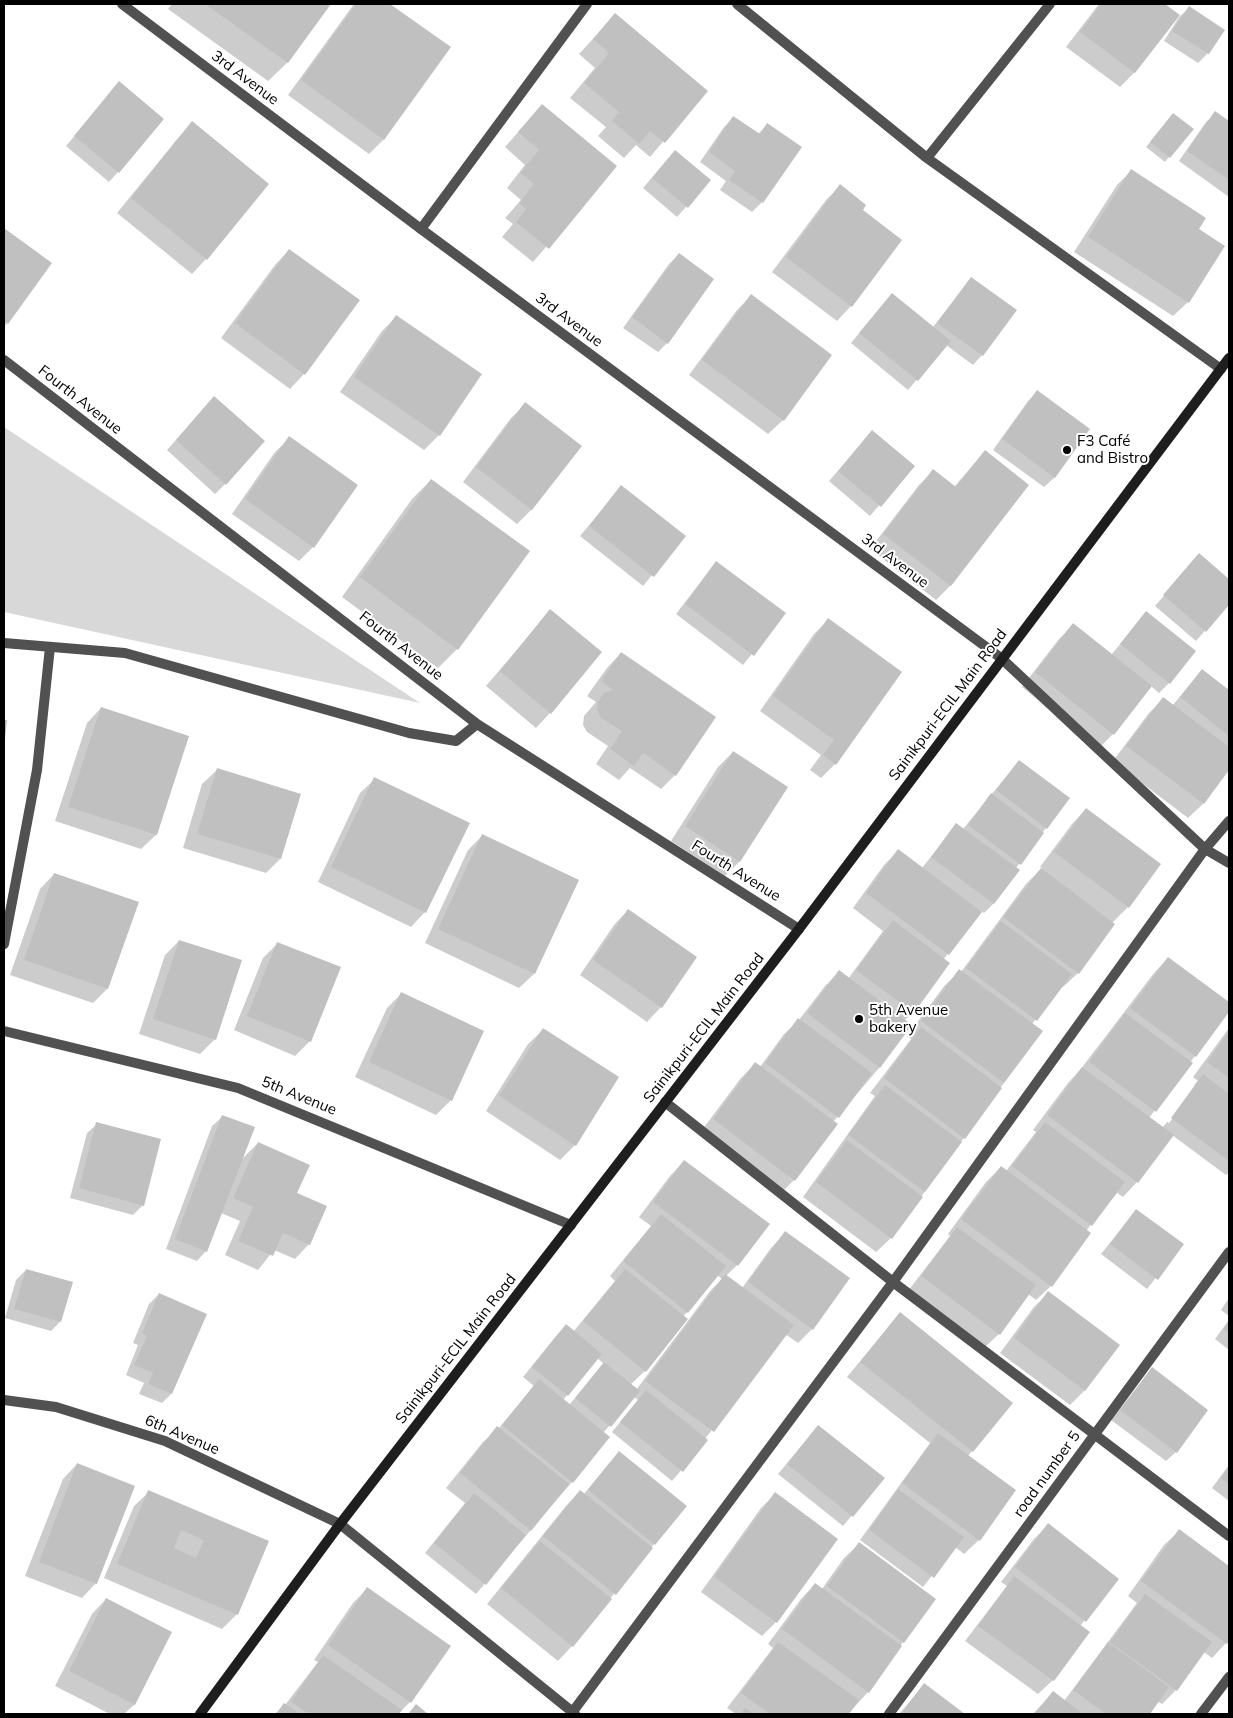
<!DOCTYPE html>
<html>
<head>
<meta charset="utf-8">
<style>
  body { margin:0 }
  #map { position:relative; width:1233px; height:1718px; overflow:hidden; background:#fff; font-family:Mulish,sans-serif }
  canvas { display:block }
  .frame { position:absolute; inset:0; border:5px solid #000; pointer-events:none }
</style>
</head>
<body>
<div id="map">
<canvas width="1233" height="1718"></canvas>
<div class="frame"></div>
</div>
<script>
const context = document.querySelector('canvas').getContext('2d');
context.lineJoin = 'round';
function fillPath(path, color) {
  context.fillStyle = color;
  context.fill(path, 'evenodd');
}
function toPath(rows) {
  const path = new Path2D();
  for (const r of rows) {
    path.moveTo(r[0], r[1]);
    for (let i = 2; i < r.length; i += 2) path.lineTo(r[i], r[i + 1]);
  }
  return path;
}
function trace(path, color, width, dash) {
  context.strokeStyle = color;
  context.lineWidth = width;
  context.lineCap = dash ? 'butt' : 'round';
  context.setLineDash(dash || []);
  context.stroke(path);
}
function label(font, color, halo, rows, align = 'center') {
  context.font = font + ' Mulish,sans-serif';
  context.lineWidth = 4;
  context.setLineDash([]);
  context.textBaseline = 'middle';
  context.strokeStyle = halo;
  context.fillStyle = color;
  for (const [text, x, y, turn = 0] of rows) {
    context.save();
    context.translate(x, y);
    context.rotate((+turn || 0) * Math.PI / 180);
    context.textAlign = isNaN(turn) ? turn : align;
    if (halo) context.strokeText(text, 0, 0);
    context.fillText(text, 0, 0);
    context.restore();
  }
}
const green = toPath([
  [4,427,420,703,4,612]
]);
const shadow = toPath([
  [172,4,329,4,287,63,268,81,168,9],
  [354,4,388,4,449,48,384,139,369,154,288,95],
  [1099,4,1163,4,1178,15,1134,73,1120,87,1066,47],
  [1189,8,1208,53,1198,63,1164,41,1179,17],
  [615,15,706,91,650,157,636,145,624,158,598,136,606,127,570,98,595,68,579,54],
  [119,83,118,172,109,182,66,146],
  [542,105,616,166,533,262,502,237,513,224,505,218,521,200,507,188,525,165,505,147],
  [1216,113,1229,122,1229,197,1179,161,1206,122],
  [733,118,758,134,767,125,800,147,762,202,752,212,720,190,726,181,700,162,724,127],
  [1169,119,1169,157,1165,162,1146,147],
  [193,123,267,184,206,259,192,274,117,213,178,138],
  [666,161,710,180,677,217,643,188],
  [1131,171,1197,230,1188,302,1173,316,1074,252,1117,185],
  [840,186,861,210,851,306,837,321,772,272,826,200],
  [4,230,50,263,4,327],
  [289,250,304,374,290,389,221,338,275,265],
  [679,254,667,343,658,352,623,328,669,264],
  [971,278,982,355,973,365,946,345,908,390,851,343,892,294,933,327],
  [751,296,783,420,768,434,689,375,737,310],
  [396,317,480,375,439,435,424,450,340,392,382,331],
  [1037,392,1089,429,1054,478,1044,487,993,450,1028,401],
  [214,397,225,484,215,494,167,450],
  [526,404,532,509,517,524,463,482,511,418],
  [872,432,913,466,870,516,829,481],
  [290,438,313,547,299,561,232,514,275,452],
  [985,451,1028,485,950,586,936,600,870,549,919,485,934,470,954,487],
  [431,480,457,649,438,668,342,597,412,499],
  [621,487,684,536,643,586,580,536],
  [1199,555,1229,581,1229,603,1196,641,1155,606],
  [716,562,784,614,743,665,676,614],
  [550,611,550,713,536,728,486,686],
  [1146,613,1169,683,1159,693,1151,686,1113,734,1098,749,1022,687,1059,639,1073,625,1111,655],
  [828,620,835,764,821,778,810,770,821,755,760,711,814,634],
  [621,653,675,775,661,789,630,768,619,780,596,764,608,746,587,732,583,725,584,716,596,702,587,696,607,668],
  [1202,670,1229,691,1229,768,1203,804,1188,818,1113,761,1149,713,1163,699,1172,706],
  [101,708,156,835,141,849,55,821,87,723],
  [733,752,739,862,725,876,671,841,718,767],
  [1019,761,1046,828,1016,868,994,903,984,913,981,911,943,960,913,1012,904,1021,910,1025,879,1068,833,1122,794,1180,780,1194,699,1134,741,1078,755,1064,760,1067,784,1034,799,1020,825,986,839,972,848,979,883,931,853,908,884,865,898,851,922,868,957,824,963,829],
  [217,770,280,859,266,873,183,848,202,784],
  [375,779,425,912,411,927,318,882,360,793],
  [1086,809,1128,907,1112,923,1078,973,1063,987,1061,986,1032,1024,1041,1032,891,1238,876,1252,803,1197,875,1096,870,1093,911,1039,907,1036,945,985,960,971,961,972,1026,884,1042,868,1040,867,1072,824],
  [482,836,578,880,534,974,519,988,425,943,468,850],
  [54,874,107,989,93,1003,10,975,40,889],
  [628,910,661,1007,647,1022,580,975,614,925],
  [179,941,215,1039,200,1054,139,1034,165,955],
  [278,943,310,1041,295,1056,234,1030,263,958],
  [1168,958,1229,1004,1229,1010,1149,1118,1162,1128,1167,1122,1169,1123,1197,1085,1194,1085,1198,1081,1193,1077,1229,1028,1229,1172,1226,1175,1172,1135,1137,1182,1123,1197,1116,1192,1086,1231,1051,1286,1036,1300,1028,1294,999,1334,984,1348,908,1291,950,1236,948,1234,986,1182,1001,1167,1006,1171,1036,1132,1033,1130,1068,1083,1080,1070,1154,973],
  [401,994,451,1100,436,1115,355,1077,387,1008],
  [543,1030,617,1078,575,1145,560,1160,486,1111,528,1044],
  [222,1117,241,1160,258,1143,295,1193,309,1244,295,1259,274,1250,258,1270,225,1255,240,1221,221,1213,206,1251,197,1261,166,1249,212,1126],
  [97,1124,143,1205,133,1215,70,1198,87,1133],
  [684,1161,737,1265,726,1276,742,1288,771,1248,785,1233,812,1329,798,1343,785,1334,705,1439,707,1440,672,1481,612,1432,638,1400,634,1397,603,1433,572,1482,476,1594,425,1553,465,1503,446,1488,483,1442,499,1428,534,1386,523,1377,556,1336,566,1326,573,1332,615,1281,610,1276,651,1226,639,1217,670,1176],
  [717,1275,722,1279,711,1290,636,1390,630,1385,645,1371,683,1317],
  [597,1358,604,1364,569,1405,563,1400],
  [1136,1210,1182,1245,1147,1289,1101,1254],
  [26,1270,60,1322,51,1331,5,1318,16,1280],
  [1048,1293,1118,1345,1084,1391,1070,1405,1000,1353,1034,1307],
  [159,1294,171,1394,162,1403,139,1394,144,1383,126,1375,138,1345,133,1343,149,1304],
  [1229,1298,1229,1316,1221,1310],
  [900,1313,1011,1403,968,1456,979,1540,964,1554,955,1547,923,1587,860,1540,930,1443,847,1377],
  [1229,1320,1229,1350,1215,1339],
  [1152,1369,1176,1452,1166,1461,1111,1420],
  [818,1426,883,1478,843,1526,778,1474],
  [610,1462,654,1544,572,1646,558,1661,487,1604,566,1506,580,1491,584,1494],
  [77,1464,96,1583,82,1598,25,1576,63,1479],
  [1229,1465,1229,1501,1212,1488],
  [149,1492,267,1542,237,1614,222,1629,104,1578,134,1506],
  [775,1494,776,1622,762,1636,701,1592,761,1508],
  [1048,1525,1117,1579,1080,1626,1053,1680,1038,1694,965,1641,1007,1586,1001,1582,1034,1539],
  [1179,1531,1229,1568,1229,1639,1226,1643,1212,1658,1204,1652,1176,1690,1162,1704,1157,1701,1148,1714,1033,1714,1053,1692,1064,1701,1137,1603,1128,1596,1164,1545],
  [859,1544,903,1642,868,1692,848,1714,736,1714,727,1708,773,1648,768,1644,801,1599,815,1584,822,1589,844,1558],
  [367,1589,449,1646,410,1702,398,1714,275,1714,285,1705,318,1662,314,1660,353,1603],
  [106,1599,171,1633,134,1705,124,1714,110,1714,55,1686,92,1614],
  [924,1685,963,1714,899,1714]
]);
const building = toPath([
  [205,4,331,4,288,63],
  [356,4,390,4,451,47,384,140,301,80],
  [1101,4,1165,4,1180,15,1135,73,1080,32],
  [1189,6,1225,30,1209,54,1172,31],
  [615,13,708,91,665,143,650,131,639,144,612,121,619,112,584,83,609,53,593,39],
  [119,81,164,119,119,173,74,136],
  [542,104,617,166,549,249,516,222,526,209,519,203,534,184,520,173,539,150,518,132],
  [1215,111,1229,121,1229,180,1187,151],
  [1173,113,1194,129,1170,158,1150,142],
  [733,116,760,134,767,123,802,147,763,203,729,180,735,171,709,152],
  [192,121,269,184,207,260,131,198],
  [675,150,711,180,688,208,652,178],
  [1131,169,1206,218,1199,229,1225,246,1189,303,1088,237],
  [840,184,866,205,863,210,902,240,852,307,786,257],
  [4,228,52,263,8,324,4,321],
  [289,249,360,300,305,375,235,323],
  [679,253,714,279,668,344,632,317],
  [971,277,1017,310,983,356,937,323],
  [892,293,951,341,918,381,859,333],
  [751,294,832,355,784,421,702,360],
  [396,315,482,374,440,436,354,377],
  [1037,390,1090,429,1055,478,1002,439],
  [214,396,265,441,226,485,176,440],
  [525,402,582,446,532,510,476,467],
  [872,430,915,466,881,507,838,471],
  [289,436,358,485,314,548,245,499],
  [985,450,1029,485,951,586,883,534,933,469,956,487],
  [431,479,530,551,458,650,360,577],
  [621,485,686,536,654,577,589,526],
  [1199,553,1229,579,1229,605,1206,632,1163,595],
  [716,561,786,613,754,656,685,604],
  [550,609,602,652,551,714,500,671],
  [1146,611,1196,651,1170,684,1120,644],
  [828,618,902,672,836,765,823,755,834,740,773,696],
  [1073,623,1152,686,1114,735,1035,672],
  [621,652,716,717,676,776,643,753,634,766,610,749,622,731,601,718,597,710,598,701,604,693,613,690,601,681],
  [1202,669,1229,690,1229,736,1180,697],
  [1163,697,1229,747,1229,770,1204,804,1126,746],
  [101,707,189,736,157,835,68,807],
  [4,720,7,720,5,739,4,739],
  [733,751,788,787,740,862,685,826],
  [1019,760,1070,798,1047,829,996,790],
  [217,768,301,794,281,859,197,834],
  [374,777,470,823,426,913,331,867],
  [991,793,1044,833,1021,865,968,825],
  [1086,808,1161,864,1129,908,1054,852],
  [956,823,1020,870,994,904,931,857],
  [482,834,579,880,535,974,438,929],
  [898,849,982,912,949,955,866,893],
  [1041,868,1115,924,1079,974,1003,917],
  [54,873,139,902,108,989,24,960],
  [628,909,697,957,662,1008,593,960],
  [893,920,950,963,914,1013,856,970],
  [1001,921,1072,974,1037,1021,966,968],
  [179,940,242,960,216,1040,153,1019],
  [277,942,341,967,311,1042,247,1016],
  [1168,957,1229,1002,1229,1012,1196,1057,1130,1008],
  [959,969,1043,1031,1004,1083,921,1021],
  [839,970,912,1025,880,1068,807,1013],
  [401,992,484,1031,452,1101,369,1062],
  [1125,1013,1193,1063,1156,1112,1089,1062],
  [798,1018,872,1073,839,1118,765,1063],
  [921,1027,1002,1088,965,1139,884,1078],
  [543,1028,619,1077,576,1146,499,1096],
  [1229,1031,1229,1078,1207,1062],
  [755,1062,838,1124,795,1181,713,1119],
  [1082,1067,1174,1135,1138,1183,1047,1115],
  [1203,1074,1229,1094,1229,1161,1171,1118],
  [885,1085,962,1142,925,1192,848,1135],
  [222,1115,255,1127,207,1252,175,1239],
  [96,1122,161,1139,144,1206,79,1188],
  [1045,1122,1125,1182,1092,1226,1012,1166],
  [847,1140,923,1197,892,1239,816,1182],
  [258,1142,310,1165,297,1193,327,1206,310,1245,283,1233,273,1256,238,1241,253,1207,233,1198],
  [684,1160,770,1224,738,1266,653,1202],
  [1001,1166,1091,1233,1052,1287,961,1219],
  [1136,1209,1184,1244,1158,1280,1110,1244],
  [661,1214,726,1266,688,1313,623,1261],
  [957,1227,1036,1285,1000,1335,921,1276],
  [785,1231,850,1278,813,1330,748,1282],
  [26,1269,73,1282,61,1322,14,1309],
  [625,1269,688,1319,646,1372,583,1321],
  [725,1274,794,1325,714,1432,645,1381],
  [1048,1291,1120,1345,1085,1391,1014,1338],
  [159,1293,207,1314,172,1394,148,1384,153,1373,134,1365,147,1336,142,1333],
  [900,1312,1013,1403,973,1452,860,1362],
  [1229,1321,1229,1333,1223,1329],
  [566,1324,602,1354,568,1396,532,1367],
  [604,1362,640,1391,611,1427,575,1398],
  [1152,1367,1208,1410,1177,1453,1120,1410],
  [539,1379,610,1437,573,1483,502,1425],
  [646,1390,708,1440,683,1472,620,1422],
  [818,1425,885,1478,853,1517,787,1464],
  [497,1426,569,1484,531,1531,460,1473],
  [938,1433,1016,1490,980,1541,902,1483],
  [619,1451,687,1506,655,1545,588,1490],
  [77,1463,135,1486,97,1584,39,1562],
  [1229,1466,1229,1484,1221,1478],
  [898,1489,964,1537,934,1578,869,1530],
  [148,1490,269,1541,238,1615,117,1564],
  [181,1530,204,1540,196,1558,174,1548],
  [580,1490,653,1548,616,1595,543,1536],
  [775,1492,838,1539,777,1623,714,1577],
  [474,1493,526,1535,486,1585,434,1543],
  [1048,1523,1119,1579,1086,1622,1015,1567],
  [1179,1529,1229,1566,1229,1641,1227,1644,1141,1581],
  [540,1541,612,1599,573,1647,501,1588],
  [859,1542,936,1599,904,1643,827,1586],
  [1014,1576,1090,1632,1054,1681,978,1626],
  [815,1583,902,1646,869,1693,782,1629],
  [367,1587,451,1646,411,1703,328,1645],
  [1145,1594,1212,1642,1177,1691,1110,1642],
  [106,1598,172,1632,135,1705,69,1671],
  [778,1642,859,1700,849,1714,770,1714,741,1693],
  [1108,1642,1169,1687,1150,1714,1106,1714,1073,1690],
  [323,1655,402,1710,399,1714,309,1714,291,1702],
  [924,1683,965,1714,901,1714],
  [1053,1691,1083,1714,1035,1714],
  [284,1703,300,1714,276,1714],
  [416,1704,428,1714,408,1714],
  [745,1708,754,1714,741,1714]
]);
const minor = toPath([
  [737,4,927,158,1050,4],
  [927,158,1221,369],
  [421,229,587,4],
  [4,360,477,724,799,929],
  [4,643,125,653,409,733,456,741,477,724],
  [1001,658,1205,849,1229,863],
  [4,944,37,770,50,647],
  [4,1031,238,1088,571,1225],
  [665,1102,893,1282,1229,1536],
  [340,1524,575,1714],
  [571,1714,893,1282,1205,849,1229,821],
  [889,1714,1229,1252],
  [1201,1714,1229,1677]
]);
const tertiary = toPath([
  [122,4,421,229,1001,658],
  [4,1400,56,1407,165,1441,340,1524]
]);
const secondary = toPath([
  [200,1714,340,1524,799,929,1229,358]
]);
const markers = [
  [1067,450,5,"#000"],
  [859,1019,5,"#000"]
];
const streetNames = [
  ["3rd Avenue",245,78,37],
  ["3rd Avenue",569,320,37],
  ["Fourth Avenue",80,400,38],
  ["3rd Avenue",895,561,37],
  ["Fourth Avenue",401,646,38],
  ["Sainikpuri-ECIL Main Road",948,705,-53],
  ["Fourth Avenue",736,871,32],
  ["Sainikpuri-ECIL Main Road",704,1028,-52],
  ["5th Avenue",299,1096,22],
  ["Sainikpuri-ECIL Main Road",456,1349,-52],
  ["6th Avenue",182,1435,23],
  ["road number 5",1047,1474,-54]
];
const poiNames = [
  ["F3 Café",1077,441],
  ["and Bistro",1077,458],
  ["5th Avenue",869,1010],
  ["bakery",869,1027]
];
fillPath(green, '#d8d8d8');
fillPath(shadow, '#0003');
fillPath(building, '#c0c0c0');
trace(minor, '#515151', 10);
trace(tertiary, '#515151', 10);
trace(secondary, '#1e1e1e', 10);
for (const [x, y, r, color] of markers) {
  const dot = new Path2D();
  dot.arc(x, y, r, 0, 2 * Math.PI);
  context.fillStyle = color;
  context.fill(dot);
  trace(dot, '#fff', 2);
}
label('15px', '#000', '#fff', streetNames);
label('15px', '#000', '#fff', poiNames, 'left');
</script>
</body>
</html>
